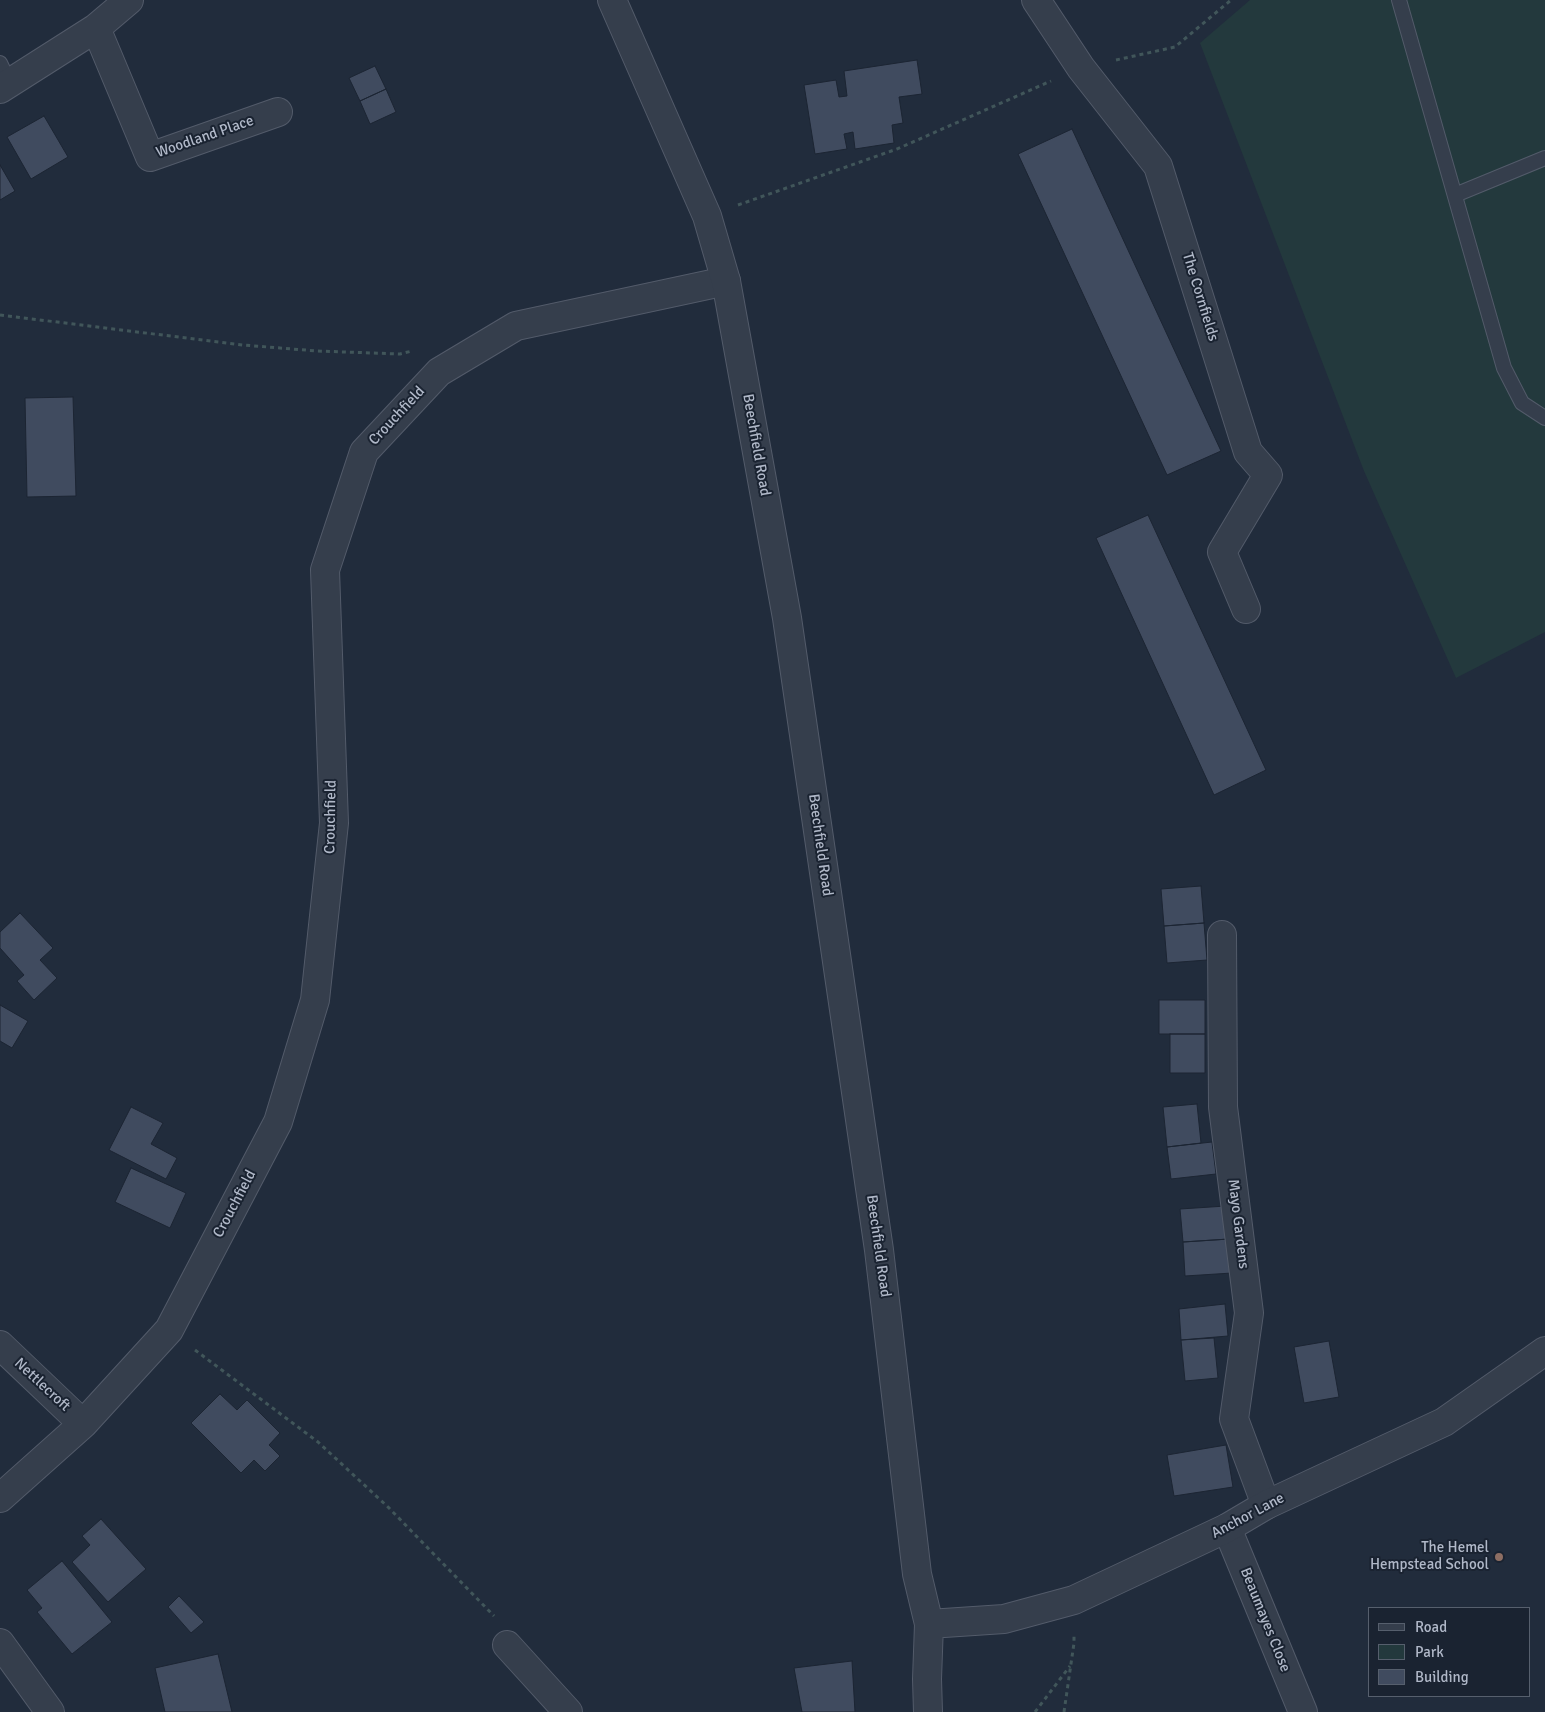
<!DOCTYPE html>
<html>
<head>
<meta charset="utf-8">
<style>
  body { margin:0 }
  #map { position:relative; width:1545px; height:1712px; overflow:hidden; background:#212c3c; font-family:Signika,sans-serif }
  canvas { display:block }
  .legend { position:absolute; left:1368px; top:1607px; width:162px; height:90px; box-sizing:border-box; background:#1a2331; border:1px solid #565f6d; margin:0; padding:6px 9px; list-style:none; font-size:15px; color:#b0b8c8 }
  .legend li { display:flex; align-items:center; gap:10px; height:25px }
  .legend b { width:25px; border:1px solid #565f6d }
</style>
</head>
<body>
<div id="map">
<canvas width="1545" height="1712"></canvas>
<ul class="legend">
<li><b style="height:6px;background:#353e4c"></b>Road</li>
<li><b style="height:14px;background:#23393d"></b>Park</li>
<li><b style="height:14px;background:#404b5f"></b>Building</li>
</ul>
</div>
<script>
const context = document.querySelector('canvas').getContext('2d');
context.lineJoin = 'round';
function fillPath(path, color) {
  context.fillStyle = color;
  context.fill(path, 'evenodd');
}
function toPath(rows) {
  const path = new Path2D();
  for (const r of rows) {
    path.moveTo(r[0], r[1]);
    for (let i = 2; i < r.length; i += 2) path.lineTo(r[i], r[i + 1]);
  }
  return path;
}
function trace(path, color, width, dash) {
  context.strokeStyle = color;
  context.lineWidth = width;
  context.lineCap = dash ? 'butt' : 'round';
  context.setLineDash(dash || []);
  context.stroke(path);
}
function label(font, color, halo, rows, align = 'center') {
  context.font = font + ' Signika,sans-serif';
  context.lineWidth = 4;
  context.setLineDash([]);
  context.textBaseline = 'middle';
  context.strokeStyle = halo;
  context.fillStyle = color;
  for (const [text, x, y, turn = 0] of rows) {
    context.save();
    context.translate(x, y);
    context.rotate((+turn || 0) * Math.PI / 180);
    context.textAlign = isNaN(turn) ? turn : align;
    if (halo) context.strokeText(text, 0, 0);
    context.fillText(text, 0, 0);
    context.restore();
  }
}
const green = toPath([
  [1250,0,1545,0,1545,632,1456,678,1364,471,1200,43]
]);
const building = toPath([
  [917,60,922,94,899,97,903,123,892,125,894,143,855,149,853,132,844,134,847,149,815,154,804,85,836,80,839,97,847,96,844,71,917,60],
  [375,66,386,89,360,101,349,78,375,66],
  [386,89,396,112,370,124,360,101,386,89],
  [44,116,68,157,31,179,7,137,44,116],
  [1072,129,1221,451,1167,475,1018,154,1072,129],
  [0,165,15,191,0,200,0,165],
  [73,397,76,496,27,497,25,398,73,397],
  [1148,515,1266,770,1214,795,1096,538,1148,515],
  [1201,886,1204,923,1164,926,1161,889,1201,886],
  [20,913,53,948,40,960,57,978,34,1000,17,981,24,975,0,948,0,932,20,913],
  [1204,923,1207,960,1167,963,1164,926,1204,923],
  [1159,1000,1205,1000,1205,1034,1159,1034,1159,1000],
  [0,1005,28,1021,12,1048,0,1041,0,1005],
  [1170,1034,1205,1034,1205,1073,1170,1073,1170,1034],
  [1197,1104,1201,1143,1167,1147,1163,1107,1197,1104],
  [131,1107,163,1123,151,1144,177,1158,166,1179,109,1150,131,1107],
  [1212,1142,1216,1174,1171,1179,1167,1147,1212,1142],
  [131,1168,186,1193,170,1228,115,1202,131,1168],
  [1226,1206,1229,1239,1183,1242,1180,1209,1226,1206],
  [1229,1239,1232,1273,1185,1276,1183,1242,1229,1239],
  [1225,1304,1228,1336,1181,1340,1179,1309,1225,1304],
  [1214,1338,1218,1378,1185,1381,1181,1340,1214,1338],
  [1329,1341,1339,1397,1304,1403,1294,1347,1329,1341],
  [220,1394,237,1410,247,1400,280,1433,269,1445,280,1456,265,1471,254,1460,241,1473,191,1423,220,1394],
  [1226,1445,1233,1487,1174,1496,1167,1455,1226,1445],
  [101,1519,146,1569,108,1602,72,1562,90,1545,82,1536,101,1519],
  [62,1561,112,1622,72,1654,37,1612,42,1608,27,1590,62,1561],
  [179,1596,204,1622,191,1633,168,1607,179,1596],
  [218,1654,232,1712,165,1712,155,1668,218,1654],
  [852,1661,855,1712,802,1712,794,1668,852,1661]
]);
const path = toPath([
  [1116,60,1175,47,1231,0],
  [738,205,897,149,1051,81],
  [0,315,243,345,317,351,400,354,412,351],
  [195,1350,318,1442,388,1507,494,1616],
  [1035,1712,1070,1666],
  [1064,1712,1074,1643,1074,1633]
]);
const service = toPath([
  [1399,0,1504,368,1522,403,1545,418],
  [0,63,10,84],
  [1455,195,1545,158]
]);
const minor = toPath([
  [1036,0,1081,68,1158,166,1248,452,1268,475,1222,552,1246,609],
  [96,28,150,157,278,112],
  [0,89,96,28,129,0],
  [1222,935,1223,1107,1249,1313,1234,1419,1266,1505],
  [0,1345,83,1424],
  [0,1498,83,1424,169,1330,278,1122,315,1000,334,823,325,570,364,452,439,372,516,326,726,281],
  [1227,1528,1303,1712],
  [0,1643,50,1712],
  [507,1645,568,1712]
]);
const tertiary = toPath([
  [612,0,707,216,726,281,787,618,879,1250,917,1574,929,1624,927,1679,928,1712],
  [929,1624,1004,1619,1074,1600,1227,1528,1266,1505,1444,1422,1545,1351]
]);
const markers = [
  [1499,1557,5,"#8d6e63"]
];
const streetNames = [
  ["Woodland Place",205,137,-19],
  ["The Cornfields",1200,297,73],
  ["Crouchfield",397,416,-47],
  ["Beechfield Road",756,445,80],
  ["Crouchfield",331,817,-89],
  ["Beechfield Road",820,845,82],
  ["Crouchfield",235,1204,-62],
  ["Mayo Gardens",1238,1224,83],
  ["Beechfield Road",878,1246,82],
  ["Nettlecroft",42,1385,43],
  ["Anchor Lane",1248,1516,-28],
  ["Beaumayes Close",1265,1620,68]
];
const poiNames = [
  ["The Hemel",1489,1548],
  ["Hempstead School",1489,1565]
];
fillPath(green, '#23393d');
fillPath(building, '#404b5f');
trace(building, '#1c2533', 1);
trace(service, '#535b6a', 16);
trace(minor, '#535b6a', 30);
trace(tertiary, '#535b6a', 30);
trace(path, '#41565a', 3, [4, 4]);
trace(service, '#353e4c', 14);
trace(minor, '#353e4c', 28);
trace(tertiary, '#353e4c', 28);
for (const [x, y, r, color] of markers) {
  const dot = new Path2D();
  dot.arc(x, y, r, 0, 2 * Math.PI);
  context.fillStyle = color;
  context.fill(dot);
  trace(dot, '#1a2331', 2);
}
label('15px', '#b0b8c8', '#1a2331', streetNames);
label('15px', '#b0b8c8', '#1a2331', poiNames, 'right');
</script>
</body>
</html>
